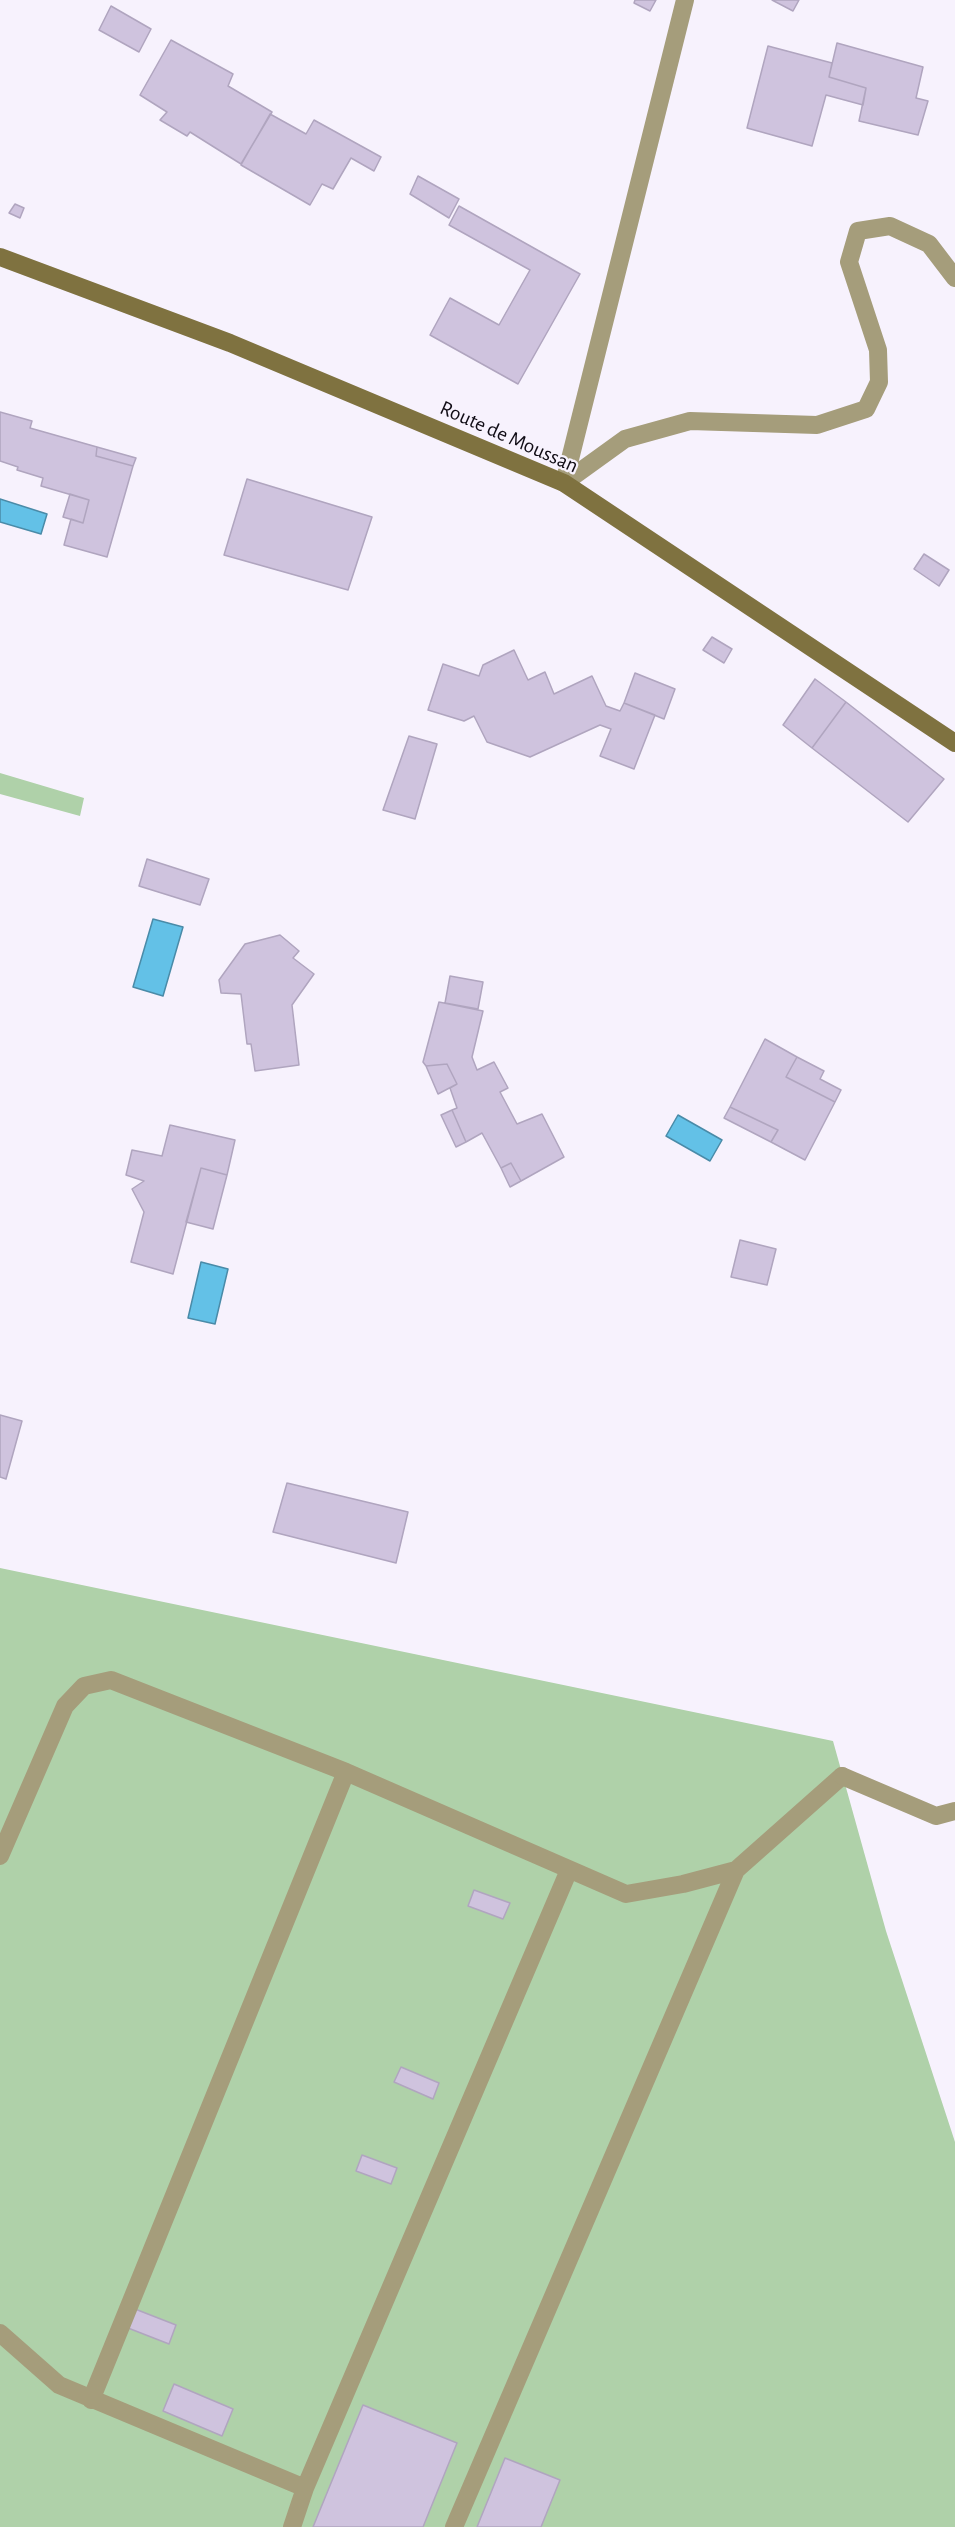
<!DOCTYPE html>
<html>
<head>
<meta charset="utf-8">
<style>
  body { margin:0 }
  canvas { display:block; background:#f7f2fd }
</style>
</head>
<body>
<canvas width="955" height="2527"></canvas>
<script>
const context = document.querySelector('canvas').getContext('2d');
context.lineJoin = 'round';
function fillPath(path, color) {
  context.fillStyle = color;
  context.fill(path, 'evenodd');
}
function toPath(rows) {
  const path = new Path2D();
  for (const r of rows) {
    path.moveTo(r[0], r[1]);
    for (let i = 2; i < r.length; i += 2) path.lineTo(r[i], r[i + 1]);
  }
  return path;
}
function trace(path, color, width, dash) {
  context.strokeStyle = color;
  context.lineWidth = width;
  context.lineCap = dash ? 'butt' : 'round';
  context.setLineDash(dash || []);
  context.stroke(path);
}
function label(font, color, halo, rows, align = 'center') {
  context.font = font + ' "Alegreya Sans",sans-serif';
  context.lineWidth = 4.5;
  context.setLineDash([]);
  context.textBaseline = 'middle';
  context.strokeStyle = halo;
  context.fillStyle = color;
  for (const [text, x, y, turn = 0] of rows) {
    context.save();
    context.translate(x, y);
    context.rotate((+turn || 0) * Math.PI / 180);
    context.textAlign = isNaN(turn) ? turn : align;
    if (halo) context.strokeText(text, 0, 0);
    context.fillText(text, 0, 0);
    context.restore();
  }
}
const green = toPath([
  [0,773,84,798,80,816,0,794],
  [0,1568,833,1741,886,1931,955,2142,955,2527,0,2527]
]);
const water = toPath([
  [0,499,47,514,41,534,0,522,0,499],
  [153,919,183,927,163,996,133,987,153,919],
  [678,1115,722,1140,710,1161,666,1136,678,1115],
  [201,1262,228,1269,215,1324,188,1318,201,1262]
]);
const building = toPath([
  [635,0,656,0,650,11,634,3,635,0],
  [772,0,799,0,793,11,772,0],
  [111,6,151,29,139,52,99,30,111,6],
  [171,40,233,74,228,86,272,112,241,164,190,132,187,136,160,120,167,112,140,95,171,40],
  [837,43,923,67,916,98,928,101,918,135,859,121,866,88,829,77,837,43],
  [768,46,832,63,829,77,866,88,863,105,826,95,812,146,747,128,768,46],
  [270,114,306,134,314,120,381,157,374,171,351,158,333,189,322,184,310,205,241,165,270,114],
  [418,176,459,199,449,218,410,194,418,176],
  [15,204,24,208,20,218,9,213,15,204],
  [459,206,580,274,518,384,430,335,450,298,499,325,530,270,449,225,459,206],
  [0,412,32,421,30,428,97,447,96,456,133,466,107,557,64,545,71,519,83,523,89,500,41,486,43,478,17,470,18,467,0,461,0,412],
  [97,447,136,458,133,466,96,456,97,447],
  [247,479,372,517,348,590,224,555,247,479],
  [70,494,89,500,83,523,63,517,70,494],
  [924,554,949,570,939,586,914,569,924,554],
  [712,637,732,649,724,663,703,650,712,637],
  [514,650,528,680,545,672,554,694,592,676,606,706,620,711,624,703,655,715,634,769,600,756,611,729,600,725,530,757,487,742,474,716,464,721,428,710,443,664,479,676,483,665,514,650],
  [635,673,675,689,664,719,624,703,635,673],
  [815,679,846,702,812,748,783,725,815,679],
  [846,702,944,779,908,822,812,748,846,702],
  [409,736,437,744,415,819,383,810,409,736],
  [147,859,209,879,200,905,139,886,147,859],
  [280,935,299,951,293,958,314,974,292,1005,299,1065,255,1071,251,1044,247,1044,241,994,221,993,219,980,245,944,280,935],
  [450,976,483,982,478,1009,445,1003,450,976],
  [439,1002,483,1011,472,1057,477,1070,494,1062,508,1088,500,1092,517,1124,542,1114,564,1157,521,1181,511,1163,501,1168,482,1133,466,1142,452,1110,457,1108,450,1088,457,1084,447,1064,426,1066,423,1062,439,1002],
  [765,1039,797,1057,786,1077,835,1102,805,1160,771,1142,778,1130,730,1107,765,1039],
  [797,1057,824,1071,820,1079,841,1090,835,1102,786,1077,797,1057],
  [447,1064,457,1084,438,1094,426,1066,447,1064],
  [730,1107,778,1130,771,1142,724,1118,730,1107],
  [452,1110,466,1142,456,1147,441,1115,452,1110],
  [170,1125,235,1140,227,1175,201,1168,173,1274,131,1262,144,1212,132,1189,144,1181,126,1175,132,1150,162,1156,170,1125],
  [511,1163,521,1181,510,1187,501,1168,511,1163],
  [201,1168,227,1175,213,1229,186,1222,201,1168],
  [740,1240,776,1249,767,1285,731,1277,740,1240],
  [0,1415,22,1421,6,1479,0,1477,0,1415],
  [287,1483,408,1512,396,1563,273,1532,287,1483],
  [474,1890,510,1903,503,1919,468,1906,474,1890],
  [401,2067,439,2083,433,2099,394,2082,401,2067],
  [362,2155,397,2168,391,2184,356,2171,362,2155],
  [135,2309,176,2325,169,2344,128,2328,135,2309],
  [174,2384,233,2409,222,2436,163,2411,174,2384],
  [363,2405,457,2443,423,2527,313,2527,363,2405],
  [505,2458,560,2480,541,2527,477,2527,505,2458]
]);
const lane = toPath([
  [685,0,564,483,625,439,690,421,817,425,866,409,879,382,878,350,849,262,858,231,890,226,929,244,955,278],
  [0,1856,65,1706,84,1686,111,1680,346,1772,626,1894,683,1884,736,1870,842,1776],
  [0,2333,59,2385,305,2488],
  [91,2400,346,1772],
  [292,2527,305,2488,569,1870],
  [454,2527,736,1870]
]);
const street = toPath([
  [842,1776,936,1816,955,1811]
]);
const secondary = toPath([
  [0,257,230,343,564,483,955,743]
]);
const streetNames = [
  ["Route de Moussan",509,437,24]
];
fillPath(green, '#afd1a9');
fillPath(water, '#63c1e7');
trace(water, '#4a8ba8', 1.5);
fillPath(building, '#cfc3de');
trace(building, '#b0a5bf', 1.5);
trace(lane, '#a59d7b', 18);
trace(street, '#a59d7b', 18);
trace(secondary, '#7f7240', 18);
label('21px', '#100c15', '#f7f2fd', streetNames);
</script>
</body>
</html>
